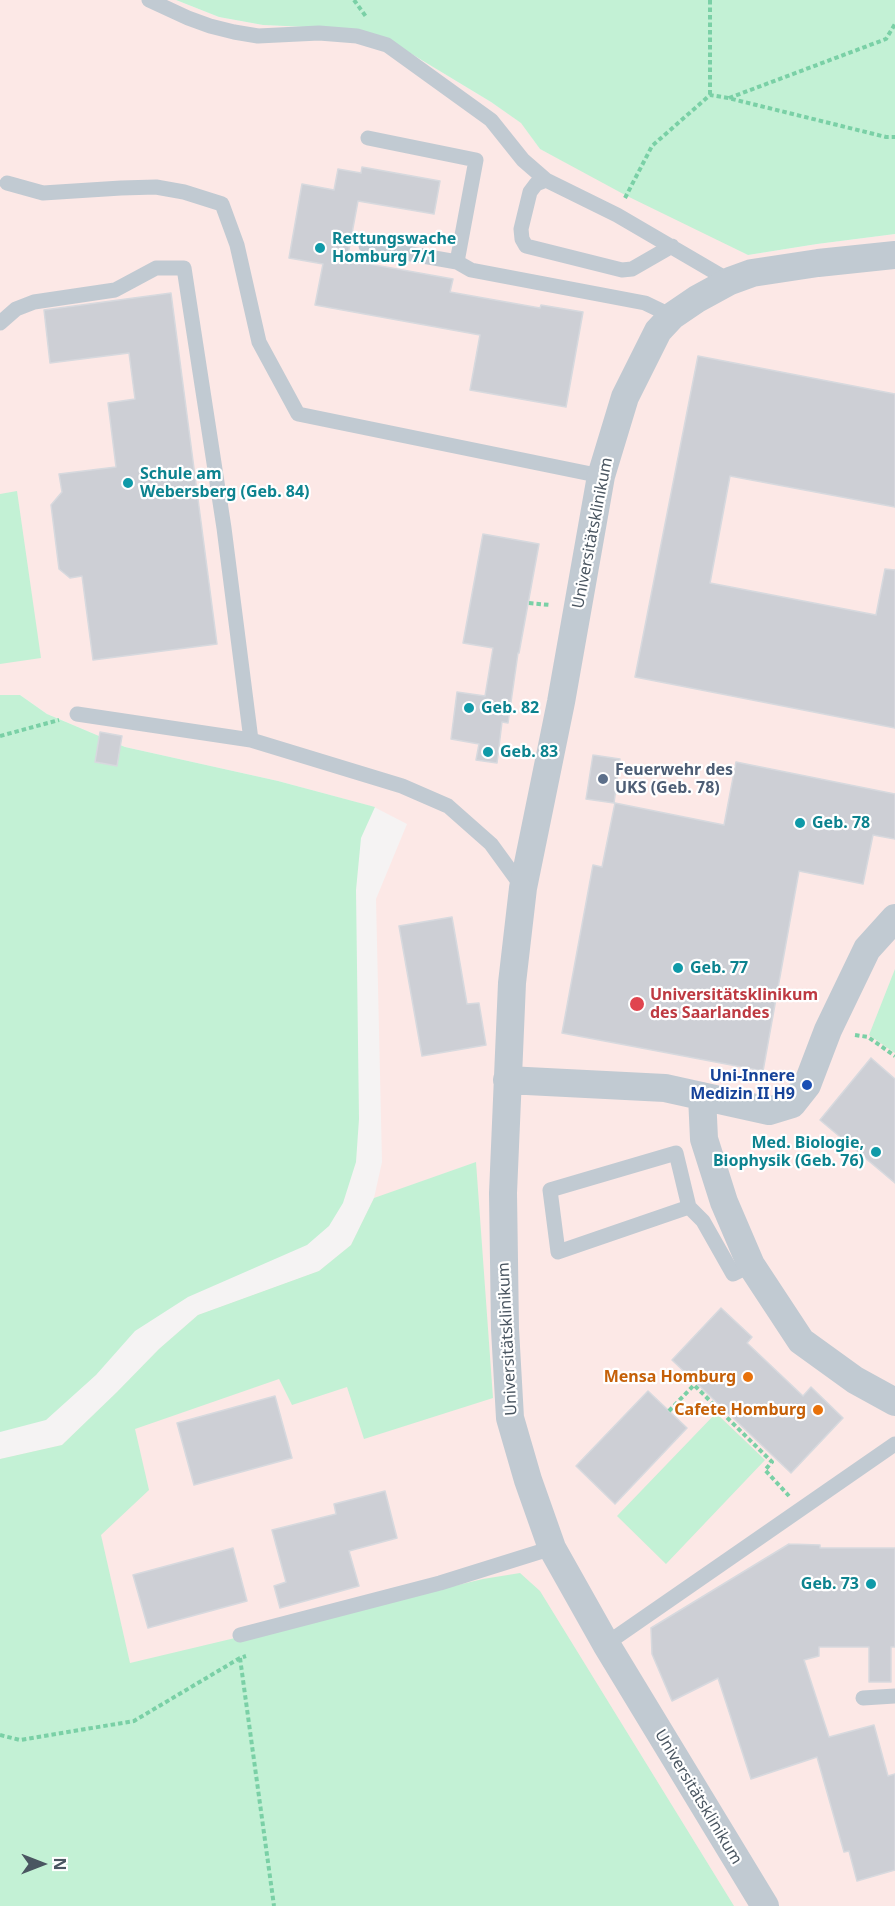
<!DOCTYPE html>
<html>
<head>
<meta charset="utf-8">
<style>
  body { margin:0 }
  #map { position:relative; width:895px; height:1906px; overflow:hidden; background:#f5f3f3; font-family:"Noto Sans",sans-serif }
  canvas { display:block }
  .north { position:absolute; left:12px; top:1834px; width:60px; height:60px; -webkit-text-stroke:4px #fff; paint-order:stroke; rotate:90deg; font-size:16px; font-weight:700; line-height:24px; text-align:center; color:#4a5661 }
  .north::after { content:''; display:block; margin:auto; width:21px; height:27px; background:#4a5661; clip-path:polygon(50% 0,100% 100%,50% 72%,0 100%) }
</style>
</head>
<body>
<div id="map">
<canvas width="895" height="1906"></canvas>
<div class="north">N</div>
</div>
<script>
const context = document.querySelector('canvas').getContext('2d');
context.lineJoin = 'round';
function fillPath(path, color) {
  context.fillStyle = color;
  context.fill(path, 'evenodd');
}
function toPath(rows) {
  const path = new Path2D();
  for (const r of rows) {
    path.moveTo(r[0], r[1]);
    for (let i = 2; i < r.length; i += 2) path.lineTo(r[i], r[i + 1]);
  }
  return path;
}
function trace(path, color, width, dash) {
  context.strokeStyle = color;
  context.lineWidth = width;
  context.lineCap = dash ? 'butt' : 'round';
  context.setLineDash(dash || []);
  context.stroke(path);
}
function label(font, color, halo, rows, align = 'center') {
  context.font = font + ' "Noto Sans",sans-serif';
  context.lineWidth = 4.5;
  context.setLineDash([]);
  context.textBaseline = 'middle';
  context.strokeStyle = halo;
  context.fillStyle = color;
  for (const [text, x, y, turn = 0] of rows) {
    context.save();
    context.translate(x, y);
    context.rotate((+turn || 0) * Math.PI / 180);
    context.textAlign = isNaN(turn) ? turn : align;
    if (halo) context.strokeText(text, 0, 0);
    context.fillText(text, 0, 0);
    context.restore();
  }
}
const medical = toPath([
  [0,0,176,0,219,17,263,25,329,28,400,47,491,102,522,123,540,149,748,255,817,244,895,234,895,1906,0,1906,0,1459,62,1445,117,1392,159,1349,198,1315,319,1271,351,1245,374,1198,382,1162,376,899,407,824,374,807,278,781,125,747,47,714,20,695,0,695]
]);
const green = toPath([
  [176,0,895,0,895,234,817,244,748,255,627,196,540,149,521,123,491,102,400,47,329,28,263,25,219,17],
  [17,491,41,658,0,664,0,494],
  [0,695,20,695,47,714,125,747,278,781,375,807,361,838,356,890,359,1119,356,1162,343,1203,329,1226,307,1245,188,1297,135,1331,96,1375,46,1420,0,1432],
  [895,969,895,1053,869,1035],
  [476,1162,493,1398,364,1439,347,1387,292,1405,279,1379,135,1429,149,1490,101,1535,130,1663,483,1579,520,1573,540,1591,734,1906,0,1906,0,1459,62,1445,117,1392,159,1349,198,1315,319,1271,351,1245,374,1198],
  [716,1413,765,1460,666,1564,617,1516]
]);
const building = toPath([
  [362,167,440,181,434,214,358,201,347,260,453,279,450,292,540,308,541,305,583,312,566,407,470,390,480,335,315,305,323,264,289,258,302,184,334,190,338,169,361,173,362,167],
  [171,293,217,644,93,660,82,576,70,578,59,569,51,505,62,492,59,474,116,467,108,403,135,399,129,353,50,363,44,310,171,293],
  [698,356,895,394,895,507,730,476,710,583,876,615,885,569,895,570,895,728,635,677,698,356],
  [483,534,539,544,519,653,518,653,508,723,502,722,497,763,476,760,479,744,451,739,457,692,485,696,493,648,463,643,483,534],
  [100,732,122,736,117,766,95,762,100,732],
  [593,755,620,759,614,803,586,799,593,755],
  [736,762,895,794,895,839,873,835,863,884,799,871,763,1071,562,1033,593,865,602,867,615,803,724,825,736,762],
  [452,917,467,1004,479,1003,486,1045,422,1056,399,926,452,917],
  [871,1058,895,1079,895,1183,820,1120,871,1058],
  [721,1308,752,1337,747,1343,803,1396,811,1387,843,1418,791,1473,672,1360,721,1308],
  [648,1391,687,1428,615,1504,576,1466,648,1391],
  [275,1396,292,1458,194,1485,177,1423,275,1396],
  [385,1491,397,1538,349,1551,359,1586,280,1608,274,1586,286,1582,272,1530,336,1514,334,1504,385,1491],
  [789,1544,820,1545,820,1548,895,1548,895,1647,891,1647,891,1682,869,1682,869,1647,819,1647,819,1656,804,1660,829,1737,874,1725,888,1776,895,1774,895,1870,857,1881,849,1851,844,1852,817,1757,751,1779,718,1678,672,1701,652,1654,651,1628,789,1544],
  [233,1548,247,1601,148,1628,133,1575,233,1548]
]);
const path = toPath([
  [354,0,367,18],
  [710,0,710,95],
  [729,98,886,39,895,24],
  [625,198,652,146,710,95,728,98,886,137,895,137],
  [529,603,550,605],
  [0,736,59,720],
  [855,1035,868,1037,895,1056],
  [669,1411,694,1385,772,1462,765,1470,789,1496],
  [240,1658,274,1906],
  [0,1735,20,1740,134,1721,240,1658,246,1656]
]);
const lane = toPath([
  [149,0,188,18,210,26,234,32,258,36,319,33,357,36,387,45,491,120,523,160,546,180,617,215,730,281],
  [368,138,476,160,457,262],
  [546,180,536,184,530,192,521,229,522,239,526,246,622,270,632,269,672,246],
  [7,183,43,193,121,188,156,187,184,192,222,204,237,245,259,342,298,414,601,476],
  [366,246,457,262,471,270,645,303,672,316],
  [0,323,16,309,34,302,115,290,156,268,184,268,224,528,251,740],
  [77,714,251,740,402,786,448,806,491,844,523,888],
  [689,1207,676,1153,550,1190,558,1252,689,1207,703,1221,733,1274,751,1265],
  [240,1635,440,1583,552,1548],
  [606,1644,895,1444],
  [863,1698,895,1696]
]);
const street = toPath([
  [507,1080,665,1088,769,1111,792,1104,807,1085,828,1030,867,949,895,918],
  [702,1096,704,1139,724,1202,751,1265,801,1341,855,1380,895,1402],
  [765,1906,606,1644,552,1548,528,1480,510,1418,505,1329,503,1193,512,983,523,888,561,702,601,476,625,397,658,331,672,316,697,299,730,281,752,273,818,263,895,255]
]);
const markers = [
  [320,248,6,"#0f9aa8"],
  [128,483,6,"#0f9aa8"],
  [469,708,6,"#0f9aa8"],
  [488,752,6,"#0f9aa8"],
  [603,779,6,"#5c6f8a"],
  [800,823,6,"#0f9aa8"],
  [678,968,6,"#0f9aa8"],
  [637,1004,8,"#e0444e"],
  [807,1085,6,"#1a4fb4"],
  [876,1152,6,"#0f9aa8"],
  [748,1377,6,"#e8710a"],
  [818,1410,6,"#e8710a"],
  [871,1584,6,"#0f9aa8"]
];
const cultureNames = [
  ["Rettungswache",332,239],
  ["Homburg 7/1",332,257],
  ["Schule am",140,474],
  ["Webersberg (Geb. 84)",140,492],
  ["Geb. 82",481,708],
  ["Geb. 83",500,752],
  ["Geb. 78",812,823],
  ["Geb. 77",690,968],
  ["Med. Biologie,",864,1143,"right"],
  ["Biophysik (Geb. 76)",864,1161,"right"],
  ["Geb. 73",859,1584,"right"]
];
const streetNames = [
  ["Universitätsklinikum",593,533,-79],
  ["Universitätsklinikum",508,1339,-93],
  ["Universitätsklinikum",698,1797,59]
];
const serviceNames = [
  ["Feuerwehr des",615,770],
  ["UKS (Geb. 78)",615,788]
];
const healthNames = [
  ["Universitätsklinikum",650,995],
  ["des Saarlandes",650,1013]
];
const transitNames = [
  ["Uni-Innere",795,1076],
  ["Medizin II H9",795,1094]
];
const foodNames = [
  ["Mensa Homburg",736,1377],
  ["Cafete Homburg",806,1410]
];
fillPath(medical, '#fce8e6');
fillPath(green, '#c3f1d5');
fillPath(building, '#cdcfd5');
trace(building, '#d7d9de', 1.5);
trace(path, '#7ad0a6', 4, [4.5, 3]);
trace(lane, '#c1cad2', 15);
trace(street, '#c1cad2', 28);
for (const [x, y, r, color] of markers) {
  const dot = new Path2D();
  dot.arc(x, y, r, 0, 2 * Math.PI);
  context.fillStyle = color;
  context.fill(dot);
  trace(dot, '#fff', 2);
}
label('bold 16px', '#0d838f', '#fff', cultureNames, 'left');
label('16px', '#4a5661', '#fff', streetNames);
label('bold 16px', '#4e5e75', '#fff', serviceNames, 'left');
label('bold 16px', '#be3a42', '#fff', healthNames, 'left');
label('bold 16px', '#164399', '#fff', transitNames, 'right');
label('bold 16px', '#c56008', '#fff', foodNames, 'right');
</script>
</body>
</html>
